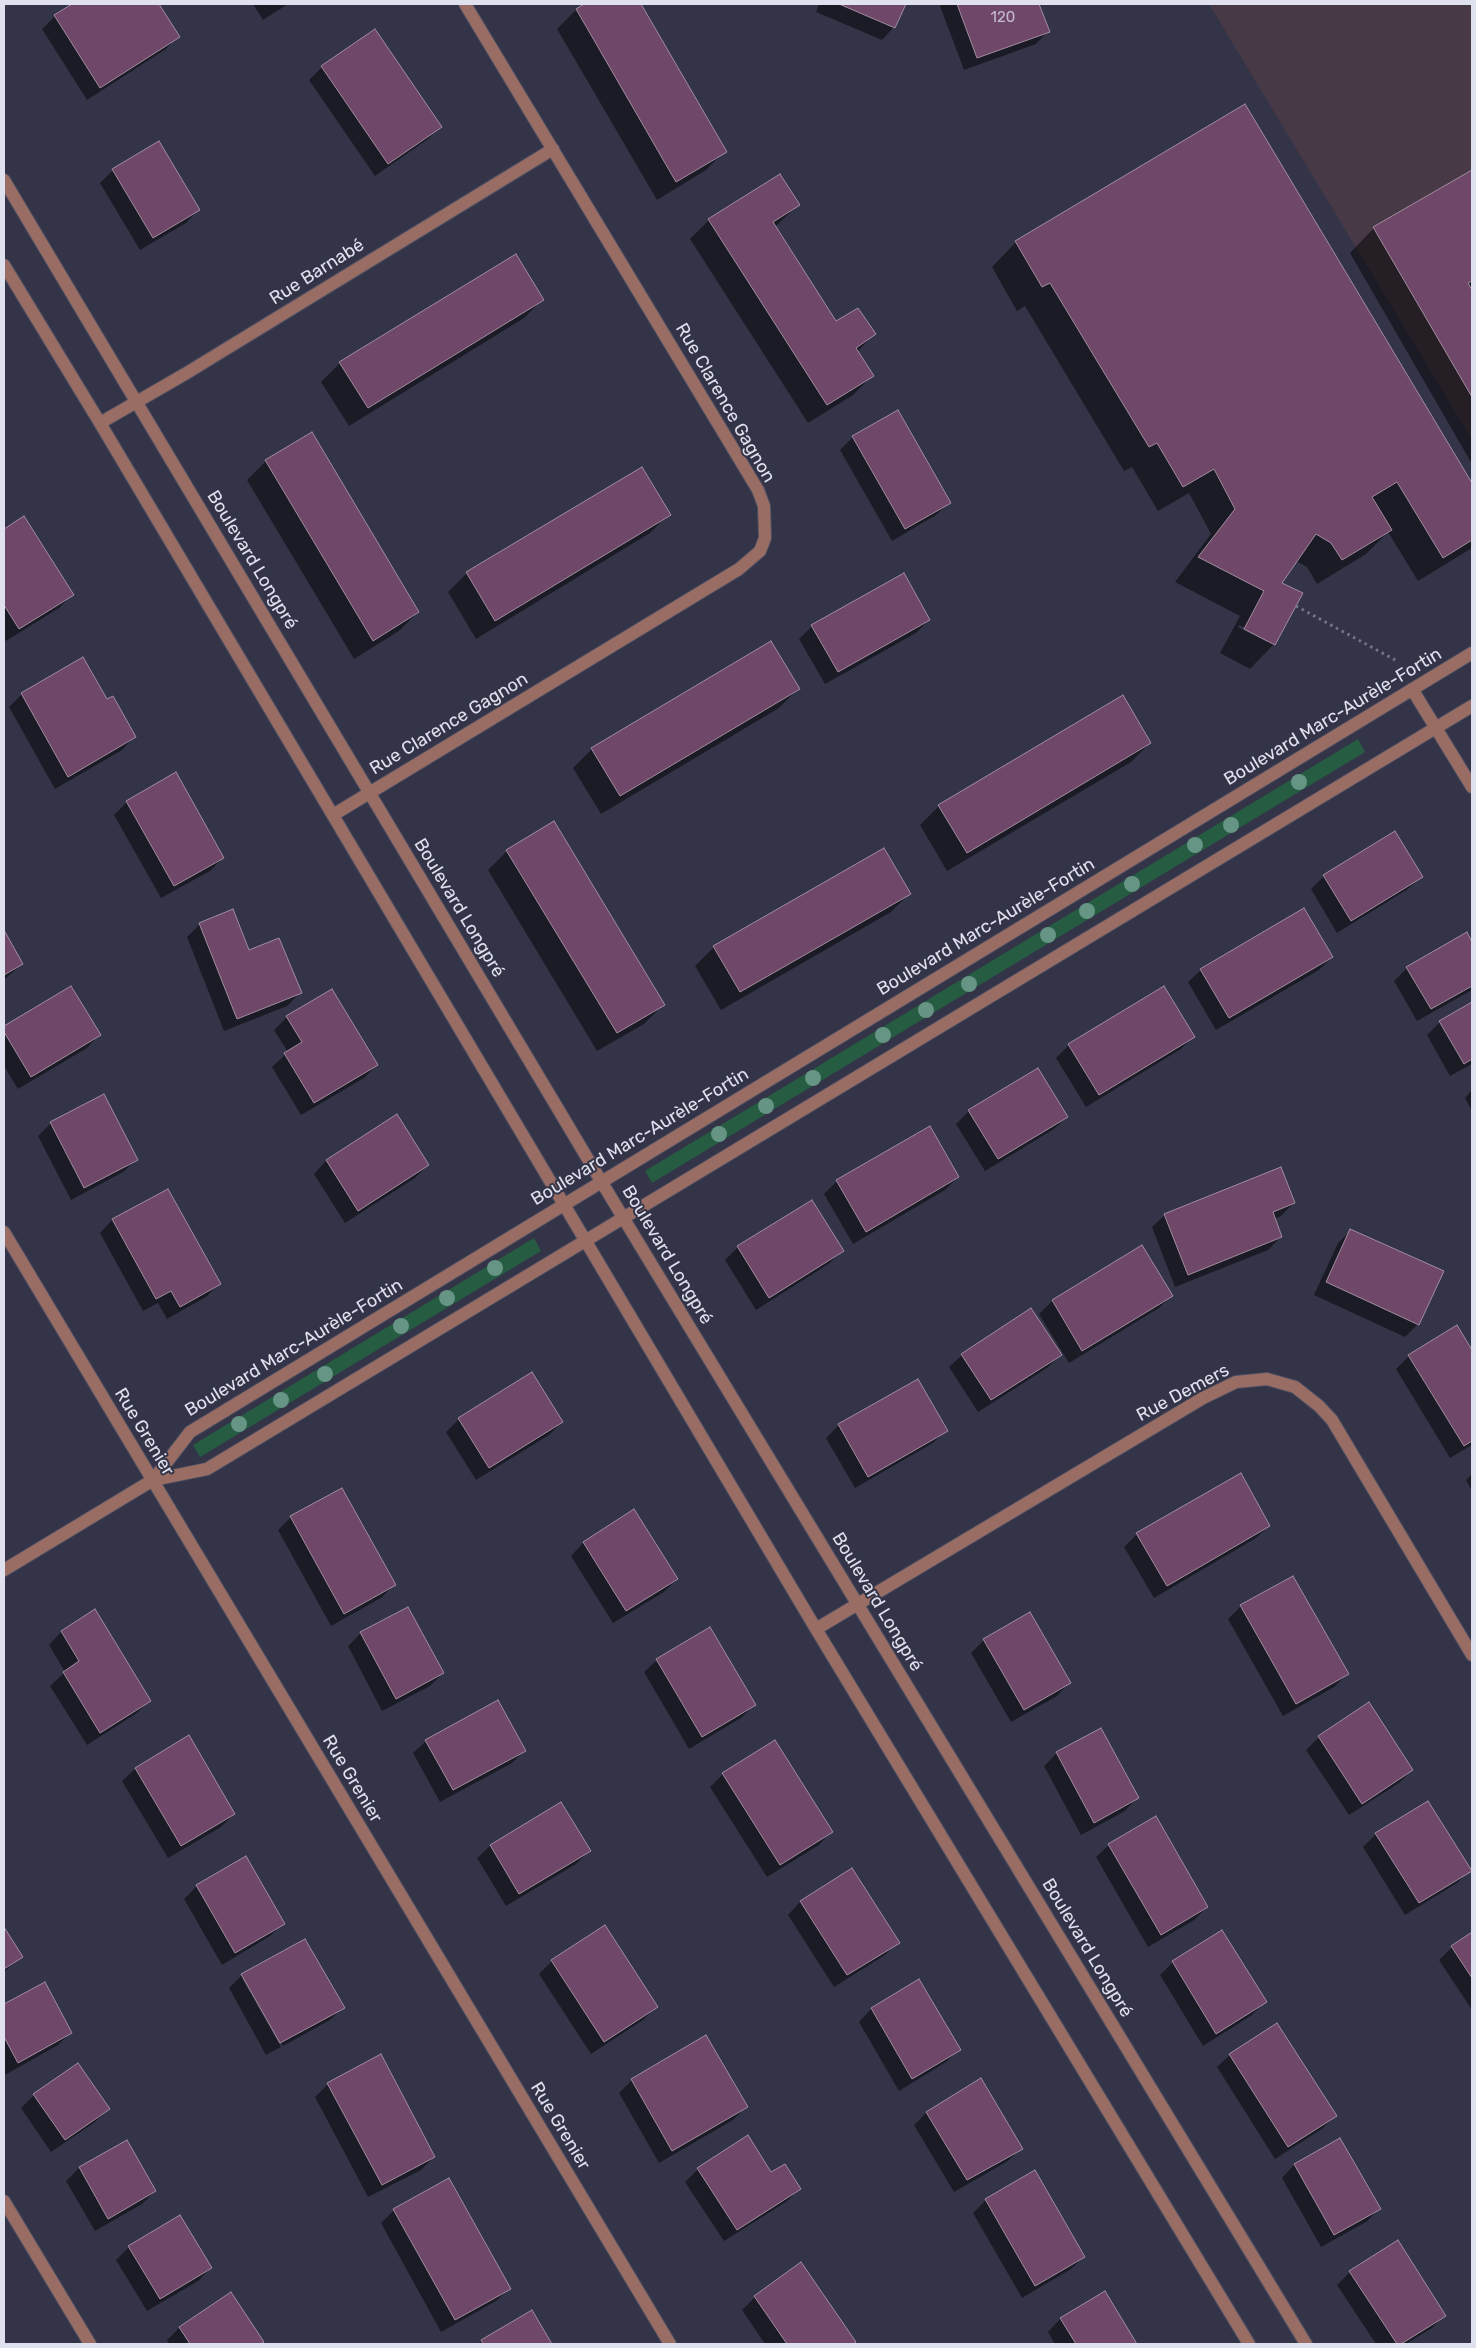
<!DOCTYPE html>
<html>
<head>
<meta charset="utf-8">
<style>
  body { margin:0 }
  #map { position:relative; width:1476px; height:2348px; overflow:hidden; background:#333448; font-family:Rubik,sans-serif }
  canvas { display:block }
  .frame { position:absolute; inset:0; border:5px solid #e0e1ee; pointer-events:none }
</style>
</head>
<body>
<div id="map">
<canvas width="1476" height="2348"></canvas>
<div class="frame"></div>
</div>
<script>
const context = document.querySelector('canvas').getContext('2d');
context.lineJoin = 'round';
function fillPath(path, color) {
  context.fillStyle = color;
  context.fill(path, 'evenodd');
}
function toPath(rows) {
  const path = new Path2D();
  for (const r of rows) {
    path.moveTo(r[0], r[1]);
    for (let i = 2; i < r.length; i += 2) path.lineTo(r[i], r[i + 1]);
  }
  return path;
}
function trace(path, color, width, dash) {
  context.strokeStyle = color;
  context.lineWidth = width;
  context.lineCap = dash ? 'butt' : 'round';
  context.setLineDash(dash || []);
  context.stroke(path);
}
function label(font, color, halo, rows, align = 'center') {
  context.font = font + ' Rubik,sans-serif';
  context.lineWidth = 4;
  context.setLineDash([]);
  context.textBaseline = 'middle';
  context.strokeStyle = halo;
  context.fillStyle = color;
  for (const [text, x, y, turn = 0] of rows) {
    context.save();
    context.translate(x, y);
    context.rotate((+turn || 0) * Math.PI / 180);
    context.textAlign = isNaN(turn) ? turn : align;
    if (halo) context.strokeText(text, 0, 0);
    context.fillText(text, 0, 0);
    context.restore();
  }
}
const commercial = toPath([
  [1209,4,1472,4,1472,440]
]);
const green = toPath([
  [1358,739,1365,752,652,1183,645,1171],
  [534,1238,541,1251,200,1457,193,1445]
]);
const shadow = toPath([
  [75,4,158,4,178,36,166,49,87,100,42,29,55,16],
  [253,4,288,4,263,20],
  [587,4,640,4,725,151,706,170,657,200,557,29,576,10],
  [819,4,904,4,894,27,882,40,816,12],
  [943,4,1038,4,1048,31,1036,44,964,70,940,6],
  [322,67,441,126,428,139,375,176,309,80],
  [1245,106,1472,485,1472,548,1418,581,1388,532,1366,554,1317,584,1307,567,1296,561,1281,583,1274,644,1250,669,1220,653,1240,616,1175,582,1211,534,1189,493,1158,511,1132,467,1124,471,1025,306,1017,311,992,267,1016,242],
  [1239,625,1267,639,1267,642,1238,627],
  [113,170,198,210,186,223,140,250,100,183],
  [1472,171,1471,290,1472,464,1350,253,1374,228],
  [798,205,775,227,835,323,874,334,857,352,872,376,853,395,808,423,690,239,709,220],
  [543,299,524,318,349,426,321,382,340,363],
  [853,437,949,503,936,515,892,541,840,450],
  [266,461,418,612,399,631,354,659,247,480],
  [669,514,650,533,476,639,448,592,467,573],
  [23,518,72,595,59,608,6,641,4,638,4,530],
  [903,575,929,620,916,633,825,684,799,639,812,626],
  [82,659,107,701,134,737,122,750,55,789,9,707,22,694],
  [798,689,779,708,601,814,573,768,592,749],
  [1150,743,1131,762,947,871,920,825,939,806],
  [127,802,223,858,210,871,161,898,114,815],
  [1395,833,1421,877,1408,889,1337,933,1311,889,1324,876],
  [507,851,663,1005,644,1024,597,1051,488,870],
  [910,893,891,912,721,1010,695,966,714,947],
  [200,924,249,952,300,993,287,1006,224,1031,187,937],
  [4,933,22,964,4,980],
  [1466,933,1472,944,1472,990,1417,1021,1394,981,1407,968],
  [1332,957,1319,970,1216,1030,1188,982,1201,970],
  [71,988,99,1035,87,1048,18,1089,4,1066,4,1028],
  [1472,1004,1472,1064,1450,1076,1427,1035,1440,1022],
  [287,1017,377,1065,364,1078,301,1115,272,1067,288,1052,274,1030],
  [1194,1036,1181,1049,1086,1107,1056,1058,1069,1045],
  [1472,1090,1472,1111,1465,1098],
  [969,1111,1067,1117,1054,1129,985,1171,956,1124],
  [396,1116,428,1165,415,1178,345,1223,314,1174,326,1161],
  [51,1123,136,1160,123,1172,71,1200,38,1136],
  [958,1177,945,1190,853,1244,824,1194,837,1181],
  [167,1191,219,1284,206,1297,167,1319,158,1303,143,1311,100,1233,112,1220],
  [812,1201,842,1250,830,1263,756,1310,725,1260,738,1247],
  [1294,1203,1281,1216,1274,1219,1281,1237,1268,1250,1175,1287,1152,1227,1165,1215],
  [1351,1230,1418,1324,1405,1337,1314,1295,1338,1243],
  [1142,1246,1172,1295,1159,1308,1069,1363,1039,1314,1052,1301],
  [1457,1327,1472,1352,1472,1445,1450,1458,1396,1369,1409,1356],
  [962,1355,1060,1355,1047,1368,978,1412,949,1367],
  [459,1419,562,1422,549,1435,476,1480,446,1432],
  [839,1425,946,1430,933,1443,855,1488,826,1438],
  [1472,1474,1472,1491,1466,1480],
  [634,1511,677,1579,664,1592,613,1623,571,1556,583,1543],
  [291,1517,394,1585,381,1598,331,1626,278,1530],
  [1269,1526,1256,1538,1154,1598,1124,1547,1137,1534],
  [1241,1606,1347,1674,1334,1687,1283,1716,1228,1619],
  [407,1609,443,1673,430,1686,382,1711,348,1646,361,1633],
  [95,1611,150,1700,137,1713,87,1745,50,1686,65,1672,49,1645,61,1632],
  [984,1640,1069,1683,1057,1696,1011,1722,971,1653],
  [657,1660,754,1705,741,1718,689,1749,644,1672],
  [1369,1704,1412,1770,1399,1783,1349,1815,1306,1750,1319,1737],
  [1100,1730,1137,1798,1125,1811,1081,1835,1044,1766,1057,1753],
  [426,1741,525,1750,512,1763,440,1802,413,1753],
  [775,1742,831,1832,819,1845,767,1877,710,1787,723,1774],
  [135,1769,234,1814,221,1827,168,1858,122,1781],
  [560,1803,589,1851,576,1864,506,1906,477,1858,490,1846],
  [1376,1834,1470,1870,1457,1883,1405,1915,1363,1847],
  [1109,1845,1207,1907,1194,1920,1148,1947,1096,1857],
  [245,1858,283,1924,270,1936,222,1965,184,1899,197,1886],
  [851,1870,898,1942,885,1955,834,1987,788,1915,800,1902],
  [4,1929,21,1957,4,1972],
  [1222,1931,1265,2002,1252,2015,1203,2046,1160,1975,1173,1962],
  [1472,1934,1472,2010,1439,1960,1452,1947],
  [552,1961,656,2007,643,2020,591,2054,539,1974],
  [242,1975,343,2007,330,2020,283,2046,244,1978,242,1978,281,2047,266,2055,229,1988],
  [919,1981,959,2049,946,2062,899,2091,859,2022,871,2009],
  [44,1984,71,2032,58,2045,5,2075,4,2006],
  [1230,2055,1335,2116,1322,2129,1275,2159,1217,2067],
  [632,2080,746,2107,733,2120,659,2163,619,2093],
  [328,2084,434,2157,421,2170,368,2197,315,2097],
  [34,2095,108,2109,95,2122,51,2152,21,2108],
  [927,2112,1021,2148,1008,2161,954,2192,914,2125],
  [1339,2140,1379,2209,1366,2222,1321,2247,1282,2178,1294,2165],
  [126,2142,155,2191,142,2204,95,2231,66,2181,79,2168],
  [698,2169,771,2174,799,2189,786,2202,724,2241,685,2182],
  [986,2200,1084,2257,1071,2269,1022,2298,973,2213],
  [394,2210,509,2289,496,2301,441,2332,381,2223],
  [129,2247,211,2268,198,2281,147,2311,116,2260],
  [801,2264,855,2342,852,2344,765,2344,742,2310,755,2297],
  [1350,2272,1444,2315,1432,2328,1406,2344,1376,2344,1337,2285],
  [1104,2293,1136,2344,1055,2344,1048,2332,1060,2319],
  [532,2312,550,2344,478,2344,481,2341],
  [179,2328,262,2342,259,2344,169,2344,167,2340]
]);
const building = toPath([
  [72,4,159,4,180,37,100,88,54,15,72,4],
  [584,4,641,4,727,152,676,182,576,9,584,4],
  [839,4,906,4,895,28,839,4],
  [957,4,1039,4,1050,32,977,58,957,4],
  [375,29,442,127,388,164,321,66,375,29],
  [1245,104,1472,483,1472,540,1443,558,1397,482,1372,497,1392,530,1342,560,1331,543,1316,534,1282,583,1303,593,1275,645,1244,629,1264,591,1198,557,1235,509,1214,469,1183,487,1157,443,1149,447,1050,283,1042,287,1015,241,1245,104],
  [159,141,200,210,153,238,112,169,159,141],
  [1472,170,1472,281,1468,283,1472,290,1472,397,1373,227,1472,170],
  [780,174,800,205,773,222,836,321,858,308,876,334,856,348,874,376,827,405,708,219,780,174],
  [516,254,544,300,368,408,339,362,516,254],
  [898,410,951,503,905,529,852,436,898,410],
  [312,432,419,612,373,641,265,460,312,432],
  [642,467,671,515,495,621,466,572,642,467],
  [24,516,74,595,19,629,4,605,4,529,24,516],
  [904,573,930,620,838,672,811,625,904,573],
  [771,641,800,689,620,796,591,748,771,641],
  [83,657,107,699,113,696,136,737,68,777,21,693,83,657],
  [1123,695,1151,743,967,853,938,805,1123,695],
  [176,772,224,858,174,886,126,801,176,772],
  [554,821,665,1005,617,1033,506,850,554,821],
  [1395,831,1423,877,1351,921,1323,875,1395,831],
  [884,848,911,894,740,992,713,946,884,848],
  [1304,908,1333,957,1229,1018,1200,969,1304,908],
  [233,909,249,950,279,938,302,993,237,1019,199,923,233,909],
  [4,930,23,964,4,975,4,930],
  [1467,932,1472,942,1472,986,1431,1009,1406,967,1467,932],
  [71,986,101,1035,31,1077,4,1032,4,1026,71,986],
  [1164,986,1195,1037,1099,1095,1068,1044,1164,986],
  [332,989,378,1065,314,1103,284,1053,302,1042,286,1016,332,989],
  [1472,1002,1472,1059,1464,1064,1439,1021,1472,1002],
  [1038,1068,1068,1117,998,1159,968,1110,1038,1068],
  [104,1094,138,1160,84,1188,50,1122,104,1094],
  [397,1114,429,1165,358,1211,326,1160,397,1114],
  [930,1126,959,1177,866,1232,836,1180,930,1126],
  [1281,1167,1295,1203,1273,1212,1282,1237,1188,1275,1164,1214,1281,1167],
  [168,1189,221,1284,180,1307,171,1291,156,1299,112,1219,168,1189],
  [812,1200,844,1251,769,1298,737,1246,812,1200],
  [1350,1229,1444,1271,1419,1325,1326,1282,1350,1229],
  [1142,1245,1173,1296,1082,1351,1052,1300,1142,1245],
  [1031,1308,1062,1355,991,1400,961,1354,1031,1308],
  [1457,1325,1472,1350,1472,1441,1464,1446,1408,1355,1457,1325],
  [532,1372,563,1422,489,1468,458,1418,532,1372],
  [918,1379,948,1431,868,1477,838,1424,918,1379],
  [1241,1473,1270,1526,1167,1586,1136,1533,1241,1473],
  [342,1488,396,1585,344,1614,290,1516,342,1488],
  [634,1509,678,1579,626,1611,583,1542,634,1509],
  [1293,1576,1349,1674,1296,1704,1240,1605,1293,1576],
  [408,1607,444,1673,396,1699,360,1632,408,1607],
  [95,1609,151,1701,100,1733,63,1672,79,1661,61,1631,95,1609],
  [1030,1612,1071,1683,1024,1710,983,1639,1030,1612],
  [710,1627,756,1705,702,1737,656,1659,710,1627],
  [498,1700,526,1751,453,1790,425,1740,498,1700],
  [1369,1702,1413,1770,1362,1804,1318,1736,1369,1702],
  [1101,1728,1139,1798,1094,1823,1056,1752,1101,1728],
  [189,1735,235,1814,181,1846,135,1768,189,1735],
  [775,1740,833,1832,780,1865,722,1773,775,1740],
  [1428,1801,1472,1871,1419,1903,1375,1833,1428,1801],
  [561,1802,591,1851,519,1894,490,1845,561,1802],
  [1156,1816,1208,1907,1161,1935,1108,1844,1156,1816],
  [246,1856,285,1924,235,1953,196,1885,246,1856],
  [852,1868,900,1943,847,1975,800,1901,852,1868],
  [605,1925,658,2007,604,2042,551,1960,605,1925],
  [4,1927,23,1957,4,1969,4,1927],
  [1222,1930,1267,2002,1216,2034,1172,1961,1222,1930],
  [1472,1932,1472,1978,1451,1946,1472,1932],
  [305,1939,345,2008,280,2043,241,1974,305,1939],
  [919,1979,961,2050,912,2079,871,2008,919,1979],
  [45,1982,72,2033,18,2063,4,2037,4,2004,45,1982],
  [1277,2023,1337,2116,1288,2147,1229,2054,1277,2023],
  [706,2035,748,2107,672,2151,631,2079,706,2035],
  [381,2054,435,2157,382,2185,327,2083,381,2054],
  [78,2063,110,2109,65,2140,33,2094,78,2063],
  [981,2078,1023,2149,967,2180,926,2112,981,2078],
  [748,2135,771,2172,785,2164,801,2189,737,2230,697,2168,748,2135],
  [1340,2138,1381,2209,1334,2235,1294,2164,1340,2138],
  [127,2140,156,2191,108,2219,79,2167,127,2140],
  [1035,2170,1085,2257,1035,2286,985,2199,1035,2170],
  [449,2178,511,2289,455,2320,393,2209,449,2178],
  [180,2215,212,2268,160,2299,128,2246,180,2215],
  [1398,2240,1446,2316,1401,2344,1397,2344,1349,2271,1398,2240],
  [801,2262,856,2342,853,2344,787,2344,754,2296,801,2262],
  [1105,2291,1137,2344,1076,2344,1060,2318,1105,2291],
  [231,2292,264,2342,260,2344,190,2344,179,2327,231,2292],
  [532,2310,552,2344,483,2344,481,2340,532,2310]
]);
const path = toPath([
  [1296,606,1397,661]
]);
const minor = toPath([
  [4,180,601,1181,1306,2344],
  [4,265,100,423,816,1629,1249,2344],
  [100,423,185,374,553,149],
  [1412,689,1472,787],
  [333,815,739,569,760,551,765,538,764,506,758,490,465,4],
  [4,1232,670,2344],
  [153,1480,190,1432,1472,653],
  [4,1570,153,1480,207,1469,1472,706],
  [816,1629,1203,1398,1236,1382,1267,1379,1295,1387,1319,1406,1332,1420,1472,1655],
  [4,2201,90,2344]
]);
const trees = [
  [1299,782],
  [1231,825],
  [1195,845],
  [1132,884],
  [1087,911],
  [1048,935],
  [969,984],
  [926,1010],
  [883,1035],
  [813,1078],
  [766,1106],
  [719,1134],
  [495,1268],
  [447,1298],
  [401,1326],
  [325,1374],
  [281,1400],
  [239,1424]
];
const numberNames = [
  ["120",1003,18]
];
const streetNames = [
  ["Rue Barnabé",317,272,-32],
  ["Rue Clarence Gagnon",725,403,60],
  ["Boulevard Longpré",252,560,59],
  ["Boulevard Marc-Aurèle-Fortin",1333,717,-31],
  ["Rue Clarence Gagnon",449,724,-31],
  ["Boulevard Longpré",459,908,59],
  ["Boulevard Marc-Aurèle-Fortin",986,927,-31],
  ["Boulevard Marc-Aurèle-Fortin",640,1137,-31],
  ["Boulevard Longpré",667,1255,59],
  ["Boulevard Marc-Aurèle-Fortin",294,1348,-31],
  ["Rue Demers",1183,1393,-28],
  ["Rue Grenier",144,1432,59],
  ["Boulevard Longpré",877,1602,59],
  ["Rue Grenier",352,1779,59],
  ["Boulevard Longpré",1087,1948,59],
  ["Rue Grenier",560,2126,59]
];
fillPath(commercial, '#473946');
fillPath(green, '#265c42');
fillPath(shadow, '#0007');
fillPath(building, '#6f4768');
trace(building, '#a28d9e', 1);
trace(minor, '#4f5063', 14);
trace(path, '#737485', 3, [2.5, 4]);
trace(minor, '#9a6d64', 12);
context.fillStyle = '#669485';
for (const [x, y] of trees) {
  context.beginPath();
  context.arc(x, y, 8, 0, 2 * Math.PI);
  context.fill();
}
label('15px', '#c4bacc', null, numberNames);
label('18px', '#e0e1ee', '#333448', streetNames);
</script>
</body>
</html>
